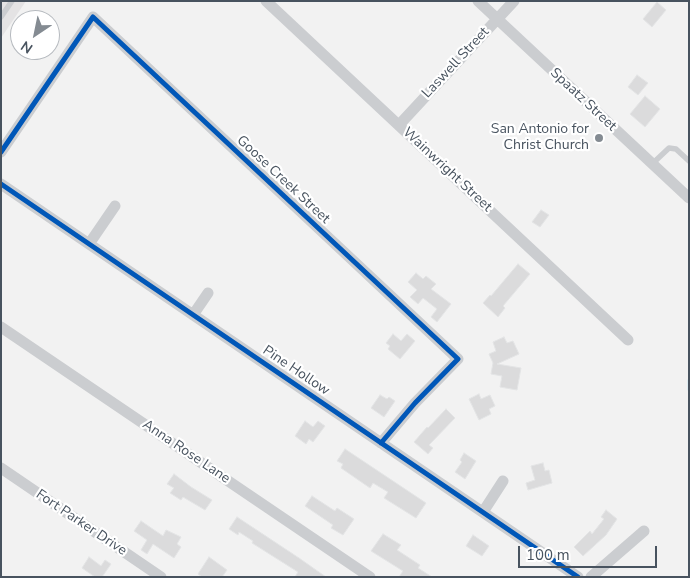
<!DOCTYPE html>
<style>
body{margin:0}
#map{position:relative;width:690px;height:578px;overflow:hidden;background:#f2f2f2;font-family:"Nunito Sans",sans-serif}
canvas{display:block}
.frame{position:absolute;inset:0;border:2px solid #48535f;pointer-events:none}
.north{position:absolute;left:10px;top:10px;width:50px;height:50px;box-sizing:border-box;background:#fff;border:1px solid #b6babf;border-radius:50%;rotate:214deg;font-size:14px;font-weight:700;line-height:20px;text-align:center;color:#48535f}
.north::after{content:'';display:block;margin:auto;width:18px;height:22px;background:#848b92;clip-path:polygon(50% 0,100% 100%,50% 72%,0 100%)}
.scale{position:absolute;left:518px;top:546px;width:139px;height:22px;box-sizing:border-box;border:2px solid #48535f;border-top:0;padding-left:6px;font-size:15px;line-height:18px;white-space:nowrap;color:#48535f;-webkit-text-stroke:4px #fff;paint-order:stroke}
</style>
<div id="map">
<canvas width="690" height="578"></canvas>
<div class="frame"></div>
<div class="north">N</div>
<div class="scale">100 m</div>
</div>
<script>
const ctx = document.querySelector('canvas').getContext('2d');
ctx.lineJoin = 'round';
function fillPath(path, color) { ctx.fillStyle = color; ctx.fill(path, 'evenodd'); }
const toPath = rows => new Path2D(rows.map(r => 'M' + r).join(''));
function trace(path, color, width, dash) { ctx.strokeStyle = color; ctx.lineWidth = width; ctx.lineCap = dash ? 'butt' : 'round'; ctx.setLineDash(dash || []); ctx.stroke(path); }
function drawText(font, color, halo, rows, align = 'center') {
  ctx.font = font + ' "Nunito Sans",sans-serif'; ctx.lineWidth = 4.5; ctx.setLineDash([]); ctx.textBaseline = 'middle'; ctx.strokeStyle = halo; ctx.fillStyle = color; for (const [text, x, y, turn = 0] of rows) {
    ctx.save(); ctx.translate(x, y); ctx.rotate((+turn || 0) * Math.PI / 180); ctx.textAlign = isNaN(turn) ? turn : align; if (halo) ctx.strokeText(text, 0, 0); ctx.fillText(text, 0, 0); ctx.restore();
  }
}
fillPath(toPath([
 [1,1,26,1,1,38]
]), '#e4e3e4');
trace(toPath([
 [689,380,689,390]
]), '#a9dff1', 2.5);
const building = toPath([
 [657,2,666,10,652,27,643,19,657,2],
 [637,75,648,83,638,95,628,87,637,75],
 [645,96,660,109,645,127,630,114,645,96],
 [541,210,549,215,540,227,532,222,541,210],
 [518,264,530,274,503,306,505,308,498,317,483,303,490,295,491,296,518,264],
 [416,273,423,279,426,276,436,284,431,289,451,304,437,322,431,317,437,309,423,298,418,304,410,297,417,290,408,282,416,273],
 [393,334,401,341,407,334,415,341,400,359,388,349,390,346,386,343,393,334],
 [504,337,507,343,513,341,519,354,497,364,521,368,517,390,500,387,502,376,491,374,493,363,489,354,496,351,493,342,504,337],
 [479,394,481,399,490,395,495,406,489,409,491,414,479,420,469,399,479,394],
 [380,395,387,399,389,397,395,401,384,417,371,408,380,395],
 [446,409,455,418,429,445,433,448,428,454,414,442,427,427,428,428,446,409],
 [305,421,313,427,318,421,325,426,313,442,309,439,306,444,295,436,305,421],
 [345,449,426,503,416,518,384,498,388,492,373,483,370,488,341,468,343,464,337,461,345,449],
 [464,453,476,461,465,479,455,472,462,462,460,460,464,453],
 [543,463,545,471,549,470,552,483,528,490,526,483,535,480,531,466,543,463],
 [174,474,191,487,212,500,205,510,183,497,181,500,170,493,174,488,167,484,174,474],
 [312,496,335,511,337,508,354,519,343,535,331,528,333,525,305,506,312,496],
 [606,510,617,519,606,535,583,556,574,547,590,531,592,534,604,519,601,517,606,510],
 [237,517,299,558,326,577,295,577,298,572,252,543,253,541,239,532,238,535,229,529,237,517],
 [141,521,163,536,166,530,181,537,177,544,181,547,174,558,153,544,147,554,141,550,147,540,134,531,141,521],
 [383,534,401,545,397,550,420,565,418,568,432,577,399,577,403,571,371,551,383,534],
 [473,535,489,546,482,556,466,546,473,535],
 [89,557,101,566,105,560,111,564,102,577,95,577,82,568,89,557],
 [209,557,227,570,222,577,202,577,198,574,209,557]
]);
fillPath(building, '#dbdbdc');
trace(building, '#e3e4e5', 1);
trace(toPath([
 [1,17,12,1],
 [652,164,669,148,676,149,689,161]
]), '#cbcdd0', 5.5);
trace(toPath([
 [266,1,628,340],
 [478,1,689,198],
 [399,125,514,1],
 [1,152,93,17,458,359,415,403,381,443],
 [1,184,578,577],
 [89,244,115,206],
 [193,315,208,293],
 [1,327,370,577],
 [1,468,161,577],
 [483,512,503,481],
 [591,577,644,531]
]), '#cbcdd0', 11);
trace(toPath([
 [1,152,93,17,458,359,415,403,381,443],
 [1,184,578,577]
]), '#0057b8', 5);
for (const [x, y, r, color] of [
 [599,138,5,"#848b92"]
]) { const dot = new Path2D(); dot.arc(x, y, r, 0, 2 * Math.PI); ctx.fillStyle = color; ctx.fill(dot); trace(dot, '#fff', 2); }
drawText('14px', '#48535f', '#fff', [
 ["Laswell Street",456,63,-47],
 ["Spaatz Street",583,100,43],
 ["Wainwright Street",447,170,43],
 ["Goose Creek Street",283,180,43],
 ["Pine Hollow",296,371,34],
 ["Anna Rose Lane",186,452,34],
 ["Fort Parker Drive",81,523,34]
]);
drawText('14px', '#48535f', '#fff', [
 ["San Antonio for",589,130],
 ["Christ Church",589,146]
], 'right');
</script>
